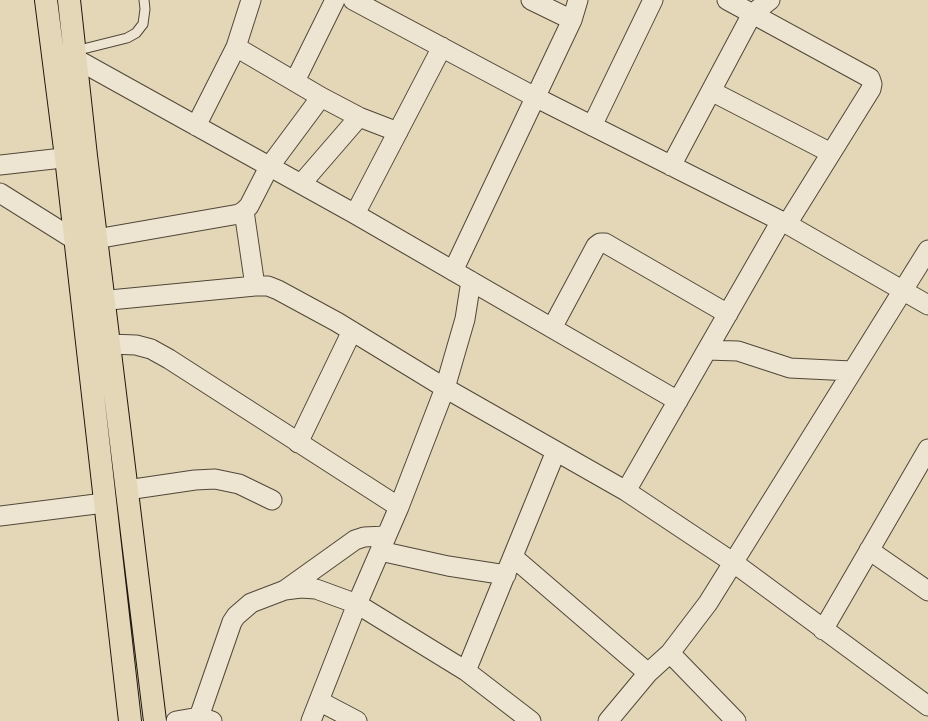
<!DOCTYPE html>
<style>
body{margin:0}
canvas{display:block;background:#e3d7b8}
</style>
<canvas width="928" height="721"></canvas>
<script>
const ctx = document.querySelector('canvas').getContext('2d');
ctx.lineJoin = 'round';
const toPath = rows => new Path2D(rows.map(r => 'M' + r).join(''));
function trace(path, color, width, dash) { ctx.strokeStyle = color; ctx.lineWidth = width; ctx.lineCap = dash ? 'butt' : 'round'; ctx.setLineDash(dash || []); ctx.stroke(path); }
const service = toPath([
 [75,51,127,38,136,33,143,24,145,9,144,0]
]);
const minor = toPath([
 [353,0,535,97,787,224,928,305],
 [531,0,572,20],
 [727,0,870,78,872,84,871,89,787,224],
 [236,47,321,97,359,117,398,132],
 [76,59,355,214,678,401],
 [295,81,335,0],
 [711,91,831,153],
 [196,126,236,47,251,0],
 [592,126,653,0],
 [0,165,80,156],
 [671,166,752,14,770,0],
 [301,184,359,117],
 [0,193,75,240],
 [244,211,255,286],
 [355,214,442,47],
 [96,239,239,214,244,211,249,206,269,167,321,97],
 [453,271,572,20,578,0],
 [89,302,255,286,268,286,278,290,337,322,445,388,626,491,734,563,928,706],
 [552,328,596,246,600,243,605,243,728,314],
 [109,344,136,345,151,349,169,359,399,507],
 [707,350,738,351,790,368,851,371],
 [298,443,352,331],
 [127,490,195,480,215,479,239,484,272,500],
 [626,491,781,221],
 [0,516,104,503],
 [869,550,928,591],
 [380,551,448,566,506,575],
 [513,557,648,673],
 [285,590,355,540,364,537,386,536],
 [823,630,928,449],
 [670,653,736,721],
 [466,671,556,451],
 [319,701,357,721],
 [199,717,232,622,236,616,251,603,285,590,301,588,316,589,357,604,466,671,531,721],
 [176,721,199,717,212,721],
 [311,721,357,604,399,507,445,388,465,319,471,281],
 [608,721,648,673,670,653,708,603,928,250]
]);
const primary = toPath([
 [46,0,66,157,130,721],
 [69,0,86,156,155,721]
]);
trace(service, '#504738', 11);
trace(minor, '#504738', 21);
trace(primary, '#1f170e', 24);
trace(service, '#ede5d1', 9);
trace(minor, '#ede5d1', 19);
trace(primary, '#e3d7b8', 22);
</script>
